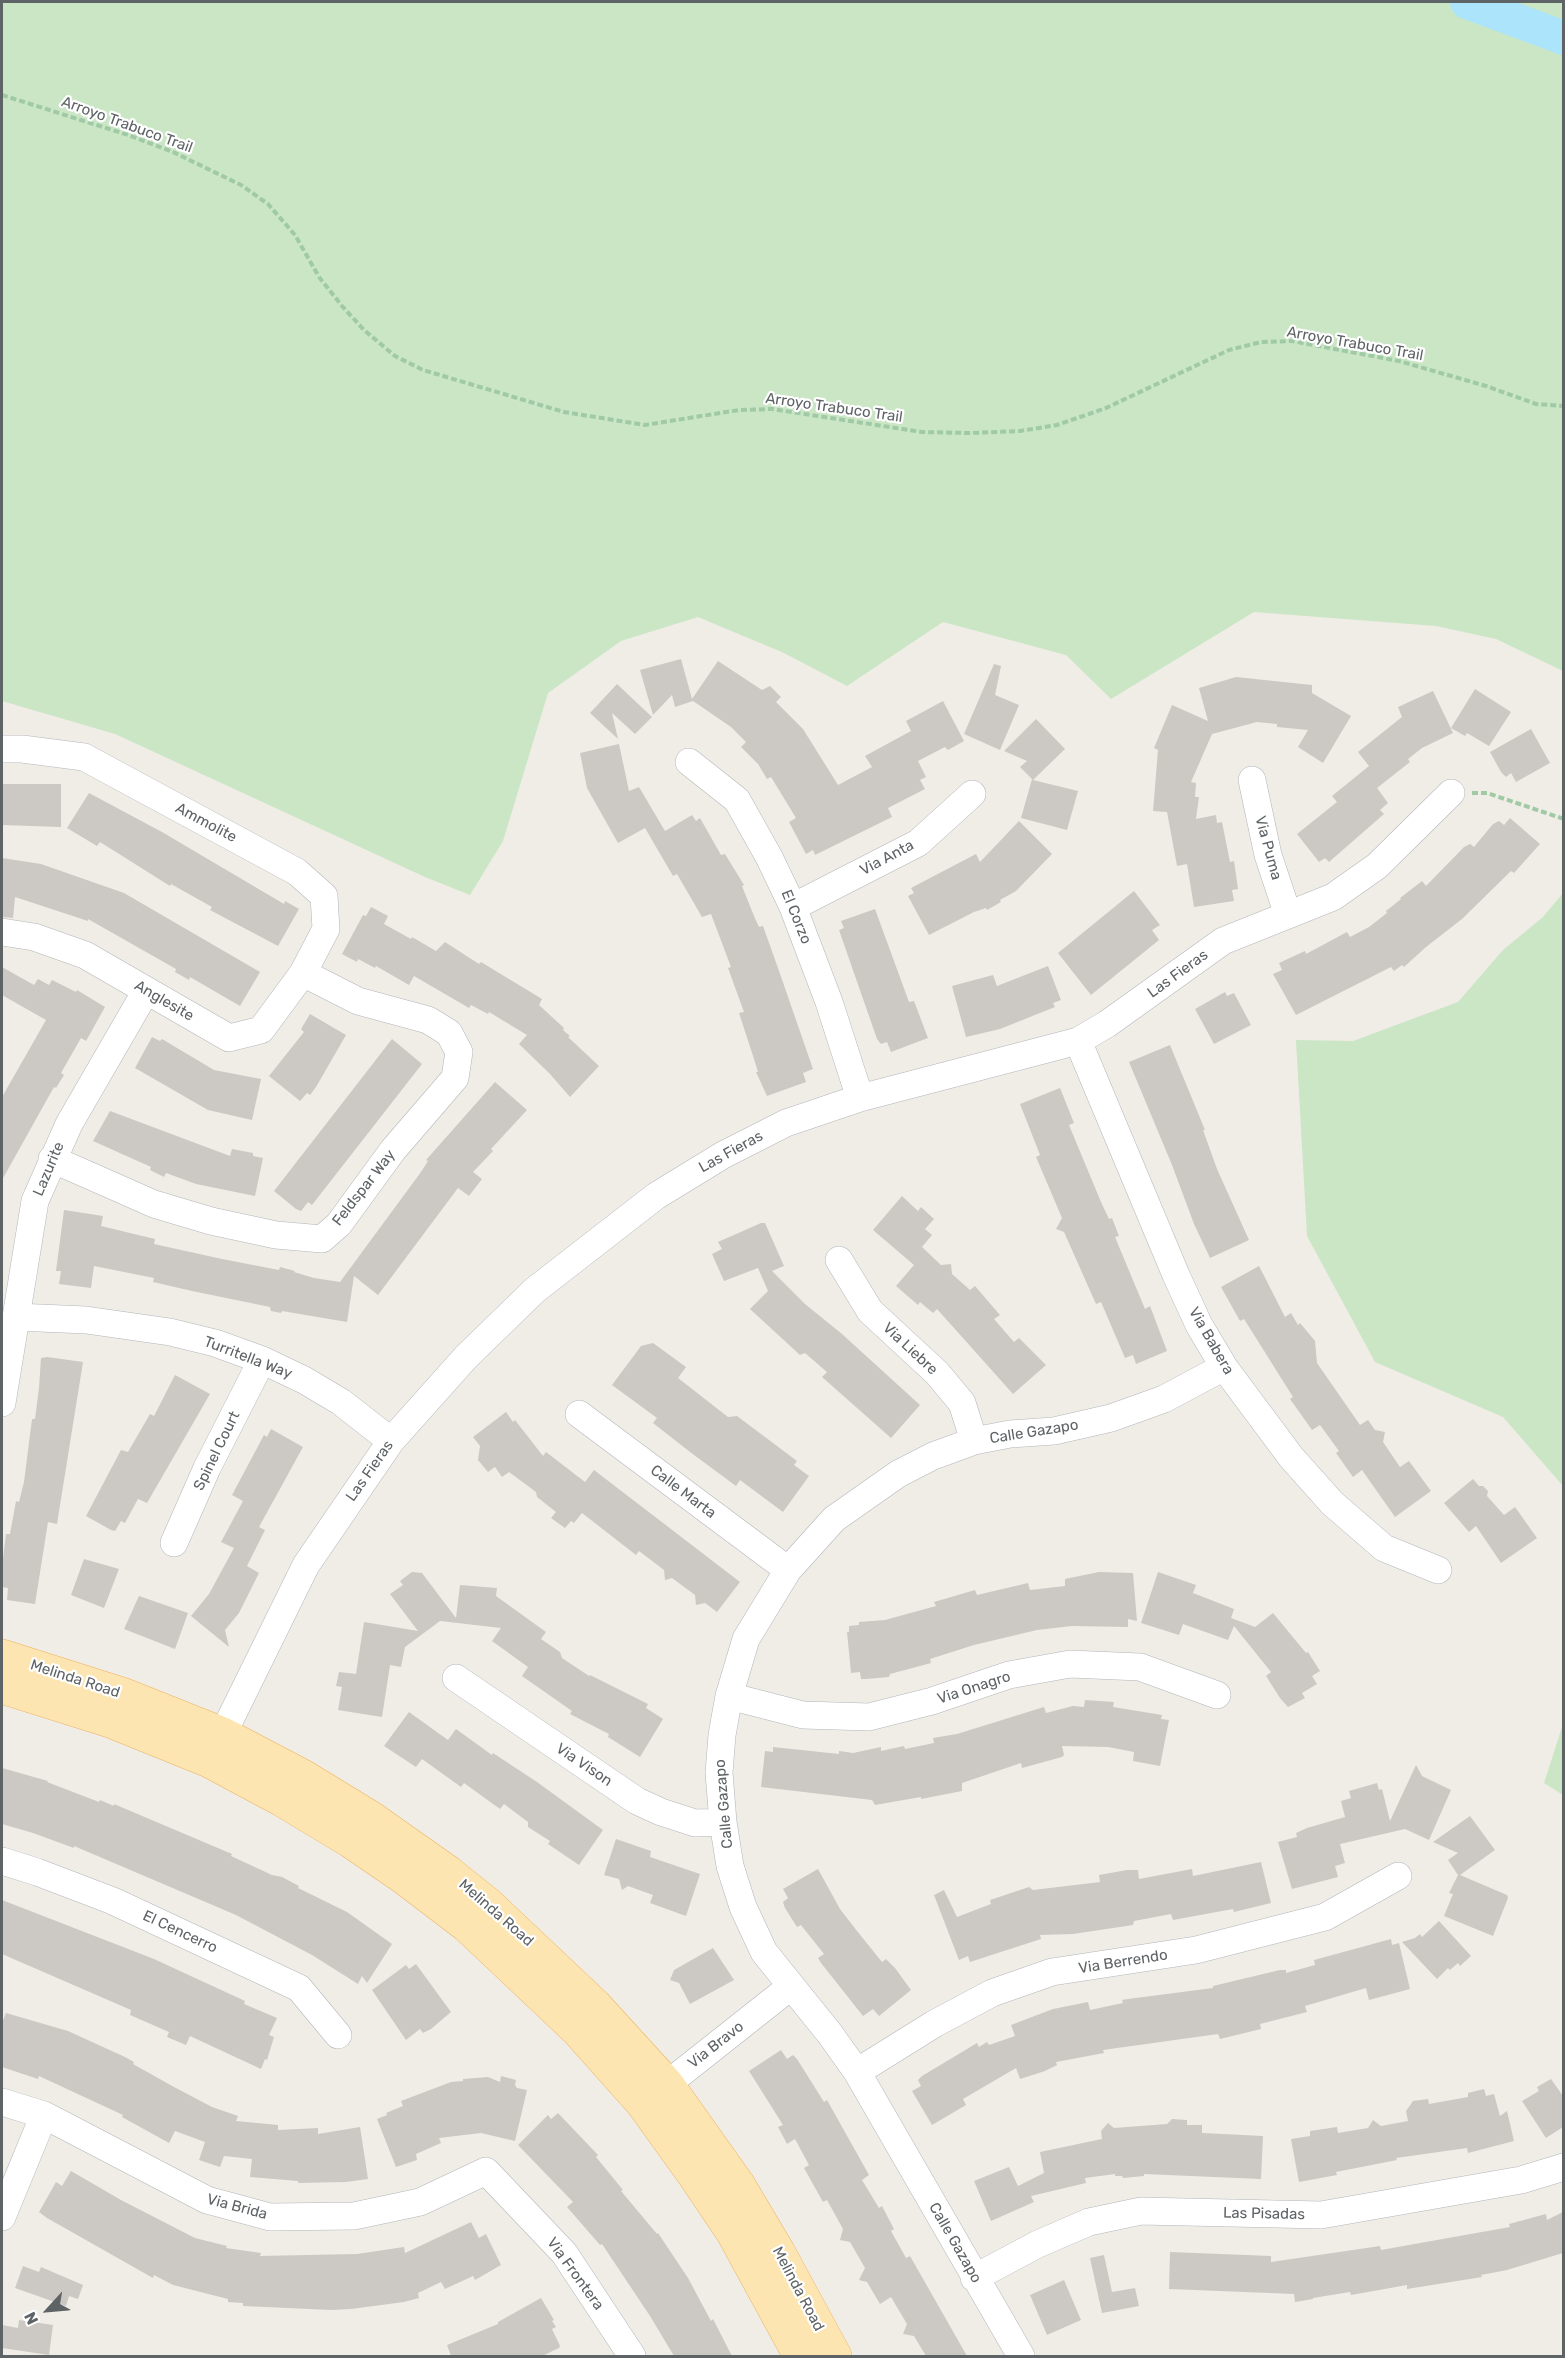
<!DOCTYPE html>
<style>
body{margin:0}
#map{position:relative;width:1565px;height:2358px;overflow:hidden;background:#f0ede7;font-family:Rubik,sans-serif}
canvas{display:block}
.frame{position:absolute;inset:0;border:3px solid #5e6366;pointer-events:none}
.north{position:absolute;left:18px;top:2280px;width:60px;height:60px;-webkit-text-stroke:4px #fff;paint-order:stroke;rotate:244deg;font-size:16px;font-weight:700;line-height:24px;text-align:center;color:#5e6366}
.north::after{content:'';display:block;margin:auto;width:21px;height:27px;background:#5e6366;clip-path:polygon(50% 0,100% 100%,50% 72%,0 100%)}
</style>
<div id="map">
<canvas width="1565" height="2358"></canvas>
<div class="frame"></div>
<div class="north">N</div>
</div>
<script>
const ctx = document.querySelector('canvas').getContext('2d');
ctx.lineJoin = 'round';
function fillPath(path, color) { ctx.fillStyle = color; ctx.fill(path, 'evenodd'); }
const toPath = rows => new Path2D(rows.map(r => 'M' + r).join(''));
function trace(path, color, width, dash) { ctx.strokeStyle = color; ctx.lineWidth = width; ctx.lineCap = dash ? 'butt' : 'round'; ctx.setLineDash(dash || []); ctx.stroke(path); }
function drawText(font, color, halo, rows, align = 'center') {
  ctx.font = font + ' Rubik,sans-serif'; ctx.lineWidth = 4.5; ctx.setLineDash([]); ctx.textBaseline = 'middle'; ctx.strokeStyle = halo; ctx.fillStyle = color; for (const [text, x, y, turn = 0] of rows) {
    ctx.save(); ctx.translate(x, y); ctx.rotate((+turn || 0) * Math.PI / 180); ctx.textAlign = isNaN(turn) ? turn : align; if (halo) ctx.strokeText(text, 0, 0); ctx.fillText(text, 0, 0); ctx.restore();
  }
}
fillPath(toPath([
 [2,2,1563,2,1563,671,1496,639,1436,626,1254,612,1111,699,1066,655,943,622,847,686,784,653,698,617,621,641,548,693,503,841,470,895,425,877,115,734,2,701],
 [1563,893,1563,1486,1503,1417,1375,1362,1307,1236,1296,1040,1353,1041,1458,1002,1503,950,1543,917],
 [1563,1724,1563,1795,1544,1783]
]), '#cae6c5');
trace(toPath([
 [1467,2,1564,38]
]), '#abe4fb', 34);
fillPath(toPath([
 [681,659,692,699,718,661,762,690,770,686,781,697,776,702,803,729,838,785,872,767,865,756,911,731,906,721,943,701,964,741,948,750,945,747,918,761,926,777,920,780,925,789,888,808,892,817,815,855,813,850,806,854,789,822,796,818,771,777,767,779,758,764,741,747,746,742,731,727,693,701,675,707,672,695,653,715,640,670],
 [994,664,1001,666,995,695,1019,705,1000,750,964,734],
 [1236,677,1312,685,1312,693,1351,716,1323,763,1298,747,1308,730,1277,727,1277,724,1257,722,1212,734,1191,782,1196,783,1195,797,1199,797,1196,819,1216,815,1217,823,1222,822,1230,862,1234,861,1238,889,1232,890,1234,901,1194,907,1187,864,1177,866,1167,812,1153,811,1158,750,1154,748,1172,705,1208,721,1199,688],
 [617,684,652,717,635,734,612,713,618,739,590,713],
 [1475,689,1511,712,1489,746,1467,733,1465,736,1451,728],
 [1433,691,1453,733,1422,748,1408,759,1410,762,1377,788,1388,803,1380,810,1384,814,1329,862,1325,858,1319,862,1297,834,1337,802,1332,796,1369,766,1358,752,1402,717,1398,707],
 [1036,719,1065,749,1033,780,1078,791,1067,830,1021,818,1032,779,1020,767,1027,761,1004,751],
 [1531,729,1550,763,1516,782,1511,773,1506,777,1501,772,1490,752],
 [619,744,629,791,639,787,665,831,692,815,696,821,700,818,721,855,725,854,744,885,742,886,754,916,759,927,763,926,778,968,813,1069,803,1073,806,1082,767,1096,756,1072,758,1072,754,1059,739,1013,744,1012,728,968,731,967,711,914,702,917,677,874,673,876,645,828,618,843,587,788,580,753],
 [2,784,61,784,61,827,2,825],
 [89,793,162,832,284,904,285,901,299,909,278,946,210,910,212,907,171,884,170,886,100,842,97,846,67,828],
 [1510,818,1540,844,1514,873,1511,871,1462,919,1426,947,1404,967,1402,965,1394,971,1391,967,1296,1015,1273,974,1282,970,1279,963,1305,951,1306,954,1347,932,1350,937,1369,927,1387,913,1386,911,1401,899,1400,898,1422,881,1426,886,1464,847,1470,844,1474,847,1493,824,1499,821,1504,825],
 [1019,821,1052,854,1016,891,1000,900,1001,902,987,910,986,908,974,912,929,935,908,896,914,893,911,888,976,854,980,862],
 [2,858,41,864,124,893,260,972,240,1006,190,977,189,980,175,972,176,969,88,919,88,921,15,897,13,918,2,917],
 [1134,891,1160,925,1152,930,1159,940,1091,995,1058,953],
 [371,907,388,916,384,924,411,939,412,937,436,951,445,942,479,964,481,962,542,999,539,1005,564,1028,563,1030,570,1036,568,1037,599,1066,570,1097,550,1074,519,1044,527,1035,489,1012,488,1014,471,1005,469,1008,414,976,409,985,376,966,375,968,358,959,357,962,342,954,363,915,366,916],
 [875,909,909,1002,914,1001,928,1038,891,1052,887,1042,881,1044,877,1039,839,930,844,928,841,921],
 [1048,966,1061,1000,1053,1003,1055,1007,1000,1029,966,1037,952,986,993,975,997,986],
 [2,967,34,985,38,979,49,985,52,980,76,992,77,990,105,1007,86,1041,81,1038,61,1073,64,1075,56,1088,54,1087,2,1180,2,1097,46,1020,2,995],
 [1225,992,1227,996,1234,993,1251,1025,1214,1044,1195,1009],
 [310,1014,346,1035,316,1087,310,1095,307,1093,300,1101,269,1076,304,1032,301,1029],
 [152,1037,160,1041,162,1039,214,1070,261,1079,252,1120,208,1110,135,1068],
 [392,1039,422,1064,312,1205,308,1202,301,1211,296,1209,274,1191],
 [1170,1045,1205,1130,1203,1130,1217,1169,1249,1240,1210,1258,1194,1224,1172,1165,1129,1062],
 [495,1082,527,1110,491,1149,493,1151,473,1172,482,1179,469,1196,458,1188,378,1295,354,1276,347,1322,282,1311,281,1313,271,1311,270,1307,192,1291,153,1282,154,1278,94,1266,91,1288,59,1284,61,1271,56,1271,64,1210,103,1216,101,1226,155,1239,154,1244,222,1259,279,1270,280,1267,295,1271,294,1272,314,1278,340,1282,421,1172,428,1161,426,1160],
 [1060,1088,1074,1123,1069,1125,1101,1202,1109,1219,1112,1218,1119,1236,1115,1237,1145,1309,1150,1306,1167,1351,1136,1364,1133,1355,1125,1358,1101,1302,1096,1304,1064,1232,1056,1229,1062,1218,1036,1157,1040,1155,1020,1104],
 [110,1111,230,1156,232,1149,253,1153,253,1156,263,1158,255,1196,196,1184,166,1173,164,1177,150,1170,151,1167,93,1141],
 [902,1196,918,1211,921,1207,934,1219,925,1229,932,1235,922,1247,941,1265,951,1264,952,1274,970,1290,975,1286,1000,1315,994,1319,1014,1342,1019,1338,1046,1365,1013,1394,937,1309,933,1313,920,1302,918,1305,896,1286,914,1265,873,1230],
 [761,1223,765,1223,784,1266,772,1271,805,1304,842,1334,920,1405,891,1438,822,1377,827,1372,805,1353,800,1355,750,1309,768,1291,758,1268,724,1281,712,1254,722,1249,718,1242],
 [1259,1266,1285,1317,1291,1313,1298,1325,1300,1323,1315,1341,1317,1363,1360,1425,1368,1420,1375,1430,1385,1432,1383,1442,1400,1467,1409,1461,1431,1491,1395,1517,1362,1470,1353,1477,1336,1453,1339,1451,1320,1425,1312,1430,1290,1399,1293,1397,1244,1319,1240,1321,1221,1287],
 [653,1343,686,1367,678,1378,728,1417,737,1416,797,1461,794,1465,809,1476,783,1512,740,1480,736,1486,690,1452,653,1423,657,1418,612,1385,641,1346],
 [47,1357,83,1362,57,1524,48,1522,35,1604,7,1600,8,1588,2,1587,2,1566,6,1534,10,1534,16,1501,19,1502,24,1482,32,1419,35,1419,39,1388,41,1358],
 [175,1375,210,1394,147,1503,138,1499,125,1523,121,1521,115,1531,111,1530,86,1516,121,1450,128,1452,150,1414,154,1416],
 [506,1412,513,1422,515,1420,543,1456,546,1452,585,1482,594,1470,740,1582,717,1612,705,1603,696,1605,695,1595,672,1578,665,1580,664,1570,639,1551,636,1555,582,1513,574,1523,571,1521,565,1528,551,1518,556,1512,537,1497,536,1492,509,1472,502,1477,495,1467,488,1472,478,1460,480,1446,473,1437],
 [271,1429,303,1447,259,1527,265,1530,247,1566,259,1573,239,1613,225,1630,229,1647,191,1616,209,1594,234,1548,221,1542,243,1501,232,1495,264,1435,267,1437],
 [1473,1479,1479,1486,1483,1486,1488,1491,1487,1496,1504,1515,1515,1507,1537,1538,1501,1563,1476,1526,1469,1532,1444,1503],
 [84,1559,119,1569,104,1608,71,1595],
 [412,1572,422,1573,456,1618,460,1585,497,1588,496,1596,546,1632,541,1639,560,1652,562,1658,589,1676,590,1675,648,1704,646,1708,663,1719,640,1757,608,1737,609,1734,570,1714,572,1711,522,1676,528,1667,492,1641,501,1628,440,1621,405,1647,401,1667,390,1665,382,1717,338,1710,342,1687,336,1686,339,1672,356,1674,364,1622,418,1631,390,1594,403,1585,400,1581],
 [1099,1572,1133,1573,1137,1621,1128,1619,1128,1627,1072,1626,1037,1630,974,1645,930,1659,931,1663,890,1674,889,1677,866,1679,861,1679,860,1672,851,1673,847,1632,849,1632,849,1626,859,1625,859,1622,885,1620,936,1606,934,1602,975,1590,977,1595,1028,1583,1030,1590,1065,1586,1065,1579],
 [1158,1572,1196,1585,1193,1593,1234,1609,1231,1618,1255,1627,1273,1613,1306,1653,1308,1652,1320,1671,1312,1676,1317,1684,1302,1693,1305,1698,1288,1707,1280,1698,1266,1676,1271,1672,1234,1626,1228,1640,1183,1624,1179,1635,1141,1623],
 [139,1596,188,1613,175,1649,124,1629],
 [1085,1700,1114,1702,1113,1707,1162,1715,1161,1719,1169,1720,1160,1766,1133,1761,1134,1752,1108,1747,1062,1746,1064,1755,1062,1757,1022,1768,1021,1763,962,1783,962,1791,921,1799,921,1797,875,1805,872,1800,761,1787,765,1751,773,1752,773,1747,839,1754,839,1751,853,1753,881,1747,881,1751,904,1746,905,1749,934,1743,933,1738,957,1734,1044,1707,1046,1713,1073,1706,1084,1707],
 [409,1712,448,1740,456,1729,492,1755,493,1753,537,1782,603,1830,579,1865,548,1844,550,1841,528,1827,528,1822,504,1804,500,1809,464,1783,461,1787,422,1759,416,1767,384,1746],
 [1416,1765,1422,1776,1451,1790,1429,1840,1405,1829,1340,1844,1345,1863,1335,1866,1338,1877,1292,1889,1278,1842,1297,1837,1296,1833,1307,1828,1345,1817,1341,1801,1351,1798,1349,1791,1377,1783,1379,1790,1382,1789,1390,1821],
 [2,1768,48,1781,47,1782,99,1802,100,1800,114,1806,114,1804,232,1854,231,1856,272,1875,282,1877,299,1886,298,1888,347,1912,392,1944,367,1983,362,1976,358,1984,312,1955,236,1915,74,1846,74,1848,33,1833,2,1824],
 [1470,1816,1495,1850,1460,1875,1507,1895,1508,1898,1493,1936,1444,1916,1453,1894,1449,1893,1458,1875,1448,1860,1458,1853,1433,1842],
 [616,1839,651,1851,650,1857,700,1874,686,1916,650,1903,653,1895,628,1886,622,1890,619,1879,604,1875],
 [1261,1862,1271,1903,1234,1912,1233,1909,1173,1920,1171,1914,1134,1921,1133,1925,1073,1934,1040,1935,1041,1939,970,1962,968,1956,959,1960,934,1895,944,1890,957,1917,991,1904,990,1900,1029,1887,1033,1890,1100,1882,1099,1875,1127,1870,1138,1870,1139,1879,1192,1869,1193,1876],
 [818,1869,840,1909,857,1931,882,1962,886,1959,895,1968,911,1990,879,2016,873,2009,863,2016,821,1963,818,1958,824,1954,801,1925,797,1927,785,1908,783,1902,788,1898,783,1889],
 [2,1900,154,1959,245,2001,244,2004,277,2018,269,2035,274,2037,267,2060,265,2059,261,2069,190,2036,186,2045,167,2037,169,2032,130,2015,131,2010,2,1954],
 [1439,1921,1471,1956,1460,1966,1458,1963,1450,1970,1448,1968,1437,1979,1402,1942,1415,1938,1420,1934,1422,1937],
 [1391,1939,1392,1945,1399,1943,1410,1989,1369,2000,1366,1988,1305,2006,1307,2012,1260,2024,1261,2029,1220,2039,1218,2034,1103,2050,1104,2053,1056,2062,1057,2065,1045,2071,1020,2079,1016,2068,963,2099,966,2105,932,2125,912,2091,921,2086,918,2080,922,2076,977,2043,979,2047,987,2042,989,2045,1015,2036,1011,2025,1053,2009,1088,2002,1090,2010,1123,2003,1122,2000,1128,1999,1213,1988,1213,1986,1280,1970,1286,1970,1286,1973,1315,1965,1314,1960],
 [713,1948,734,1980,690,2004,679,1983,670,1980,674,1970],
 [416,1964,451,2012,431,2029,423,2033,420,2029,406,2040,372,1990,406,1965,409,1969],
 [6,2013,68,2031,125,2057,134,2062,133,2064,174,2087,212,2107,238,2116,236,2121,278,2125,278,2130,318,2128,318,2134,360,2127,368,2179,346,2182,298,2183,298,2181,250,2177,252,2159,224,2156,220,2167,199,2160,205,2142,175,2131,169,2143,122,2117,123,2115,39,2076,38,2079,2,2067,2,2023],
 [781,2050,787,2059,793,2055,797,2059,824,2102,827,2100,869,2175,862,2180,879,2208,882,2206,894,2229,891,2231,906,2258,910,2256,967,2356,926,2356,914,2336,903,2334,907,2324,891,2297,880,2304,867,2282,859,2280,865,2268,850,2242,840,2240,843,2229,827,2200,823,2202,804,2168,809,2165,795,2139,787,2144,778,2127,783,2125,749,2071],
 [501,2076,516,2080,515,2085,517,2088,527,2090,515,2141,481,2133,439,2138,441,2143,416,2154,417,2160,396,2167,377,2119,387,2115,386,2113,403,2106,401,2101,451,2082,463,2081,463,2079,488,2077,500,2082],
 [1551,2079,1563,2096,1563,2127,1546,2138,1522,2101,1539,2091,1537,2087],
 [1484,2089,1486,2096,1494,2094,1500,2116,1507,2111,1514,2141,1468,2153,1467,2148,1396,2158,1397,2160,1336,2172,1337,2175,1299,2182,1291,2139,1310,2136,1310,2131,1337,2127,1338,2133,1368,2128,1373,2120,1381,2126,1408,2121,1406,2111,1413,2101,1428,2099,1429,2104,1468,2097,1468,2093],
 [558,2113,598,2155,596,2157,623,2190,621,2191,657,2234,658,2233,688,2278,711,2321,713,2319,732,2356,674,2356,650,2316,602,2244,600,2245,567,2207,573,2202,518,2145,548,2115,551,2119],
 [1172,2119,1187,2120,1187,2125,1202,2125,1202,2133,1263,2136,1261,2179,1144,2174,1144,2176,1123,2178,1122,2176,1115,2176,1115,2174,1085,2178,1086,2183,1031,2196,1034,2202,991,2221,974,2181,1009,2167,1018,2186,1044,2173,1040,2152,1102,2139,1101,2131,1108,2123,1114,2128,1167,2124],
 [71,2171,121,2200,195,2238,227,2246,226,2248,261,2253,260,2256,357,2254,404,2247,405,2253,471,2222,479,2238,486,2234,501,2265,475,2280,473,2276,445,2289,441,2282,418,2293,419,2298,404,2302,351,2309,331,2310,243,2306,243,2303,228,2302,228,2299,173,2285,154,2275,153,2278,47,2218,39,2212,56,2182,62,2186],
 [1563,2212,1563,2253,1507,2270,1481,2275,1482,2277,1407,2289,1407,2285,1351,2295,1350,2292,1313,2298,1313,2299,1295,2302,1294,2294,1169,2289,1170,2252,1271,2256,1271,2262,1380,2246,1381,2250,1437,2240,1510,2227,1509,2224,1546,2214,1547,2220],
 [1104,2255,1112,2292,1135,2288,1139,2306,1102,2313,1090,2258],
 [23,2266,39,2272,41,2267,83,2285,78,2299,69,2296,66,2306,15,2288],
 [1064,2280,1081,2320,1047,2335,1030,2295],
 [541,2298,554,2320,552,2321,556,2327,552,2329,560,2346,559,2348,542,2356,451,2356,447,2345,498,2324,498,2322],
 [19,2320,53,2325,49,2355,2,2348,2,2325,18,2328]
]), '#ccc8c4');
const minor = toPath([
 [2,749,22,749,84,757,297,872,324,896,326,929,303,973,261,1030,229,1038,85,955,34,937,2,932],
 [689,762,737,800,769,857,793,907,829,1002,860,1098],
 [1252,780,1268,855,1288,915],
 [793,907,918,843,972,794],
 [1078,1041,1176,1275,1199,1325,1224,1367,1291,1457,1332,1503,1384,1548,1438,1570],
 [52,1159,154,1204,211,1221,276,1235,322,1239,339,1224,393,1150,455,1078,459,1052,449,1033,428,1020,358,1001,303,973],
 [839,1260,870,1311,937,1373,962,1403,974,1441],
 [16,1317,86,1320,170,1332,215,1343,262,1360,304,1380,341,1402,391,1441],
 [2,1403,35,1201,69,1124,146,991],
 [579,1414,788,1570],
 [174,1543,207,1468,262,1360],
 [456,1678,637,1801,661,1812,695,1823,723,1822],
 [729,1696,803,1715,869,1717,932,1701,1009,1675,1070,1664,1140,1667,1217,1695],
 [214,1752,306,1565,391,1441,466,1357,535,1290,656,1196,723,1155,786,1123,860,1098,1078,1041,1107,1024,1223,941,1333,897,1377,866,1451,793],
 [2,1861,37,1872,113,1901,299,1988,338,2035],
 [857,2072,934,2024,992,1993,1052,1972,1196,1950,1325,1917,1398,1876],
 [651,2097,790,1987],
 [2,2102,44,2115,207,2200,270,2217,354,2216,420,2202,486,2171,564,2253,632,2356],
 [2,2217,44,2115],
 [974,2278,1038,2244,1089,2222,1141,2211,1321,2215,1521,2180,1564,2167],
 [1021,2356,857,2072,830,2034,764,1952,743,1907,730,1866,723,1822,719,1773,722,1735,729,1696,746,1639,788,1570,834,1519,898,1474,933,1456,974,1441,1010,1434,1054,1431,1111,1418,1164,1399,1224,1367]
]);
const major = toPath([
 [2,1656,125,1695,223,1734,303,1776,370,1817,448,1872,488,1904,595,2005,667,2084,738,2184,779,2253,835,2356],
 [2,1687,110,1721,209,1761,282,1800,350,1841,404,1878,467,1926,577,2030,643,2104,694,2175,733,2233,800,2356]
]);
trace(minor, '#b2b5b8', 28);
trace(major, '#ecb264', 34);
trace(toPath([
 [2,95,128,135,173,152,241,185,268,204,295,235,319,277,342,306,364,330,395,356,423,370,564,412,645,425,739,410,772,409,922,432,970,433,1020,431,1057,425,1106,408,1229,350,1261,342,1292,341,1399,361,1486,386,1536,404,1564,406],
 [1472,793,1487,793,1564,819]
]), '#a0c9a5', 4, [6, 3]);
trace(minor, '#fff', 27);
trace(major, '#fce5b0', 33);
drawText('15px', '#5e6366', '#fff', [
 ["Arroyo Trabuco Trail",127,125,20],
 ["Arroyo Trabuco Trail",1355,344,10],
 ["Arroyo Trabuco Trail",834,408,8],
 ["Ammolite",206,823,28],
 ["Via Puma",1268,848,75],
 ["Via Anta",887,858,-28],
 ["El Corzo",796,917,68],
 ["Las Fieras",1178,974,-36],
 ["Anglesite",164,1001,30],
 ["Las Fieras",731,1152,-29],
 ["Lazurite",49,1169,-67],
 ["Feldspar Way",364,1188,-52],
 ["Via Babera",1211,1341,60],
 ["Via Liebre",910,1349,43],
 ["Turritella Way",248,1358,21],
 ["Calle Gazapo",1034,1432,-9],
 ["Spinel Court",217,1451,-64],
 ["Las Fieras",370,1471,-55],
 ["Calle Marta",683,1492,37],
 ["Melinda Road",75,1679,18],
 ["Via Onagro",974,1688,-18],
 ["Via Vison",584,1765,34],
 ["Calle Gazapo",724,1804,-95],
 ["Melinda Road",496,1913,41],
 ["El Cencerro",180,1932,25],
 ["Via Berrendo",1123,1962,-9],
 ["Via Bravo",716,2045,-38],
 ["Via Brida",237,2207,15],
 ["Las Pisadas",1264,2214,1],
 ["Calle Gazapo",955,2243,60],
 ["Via Frontera",575,2274,54],
 ["Melinda Road",798,2289,62]
]);
</script>
